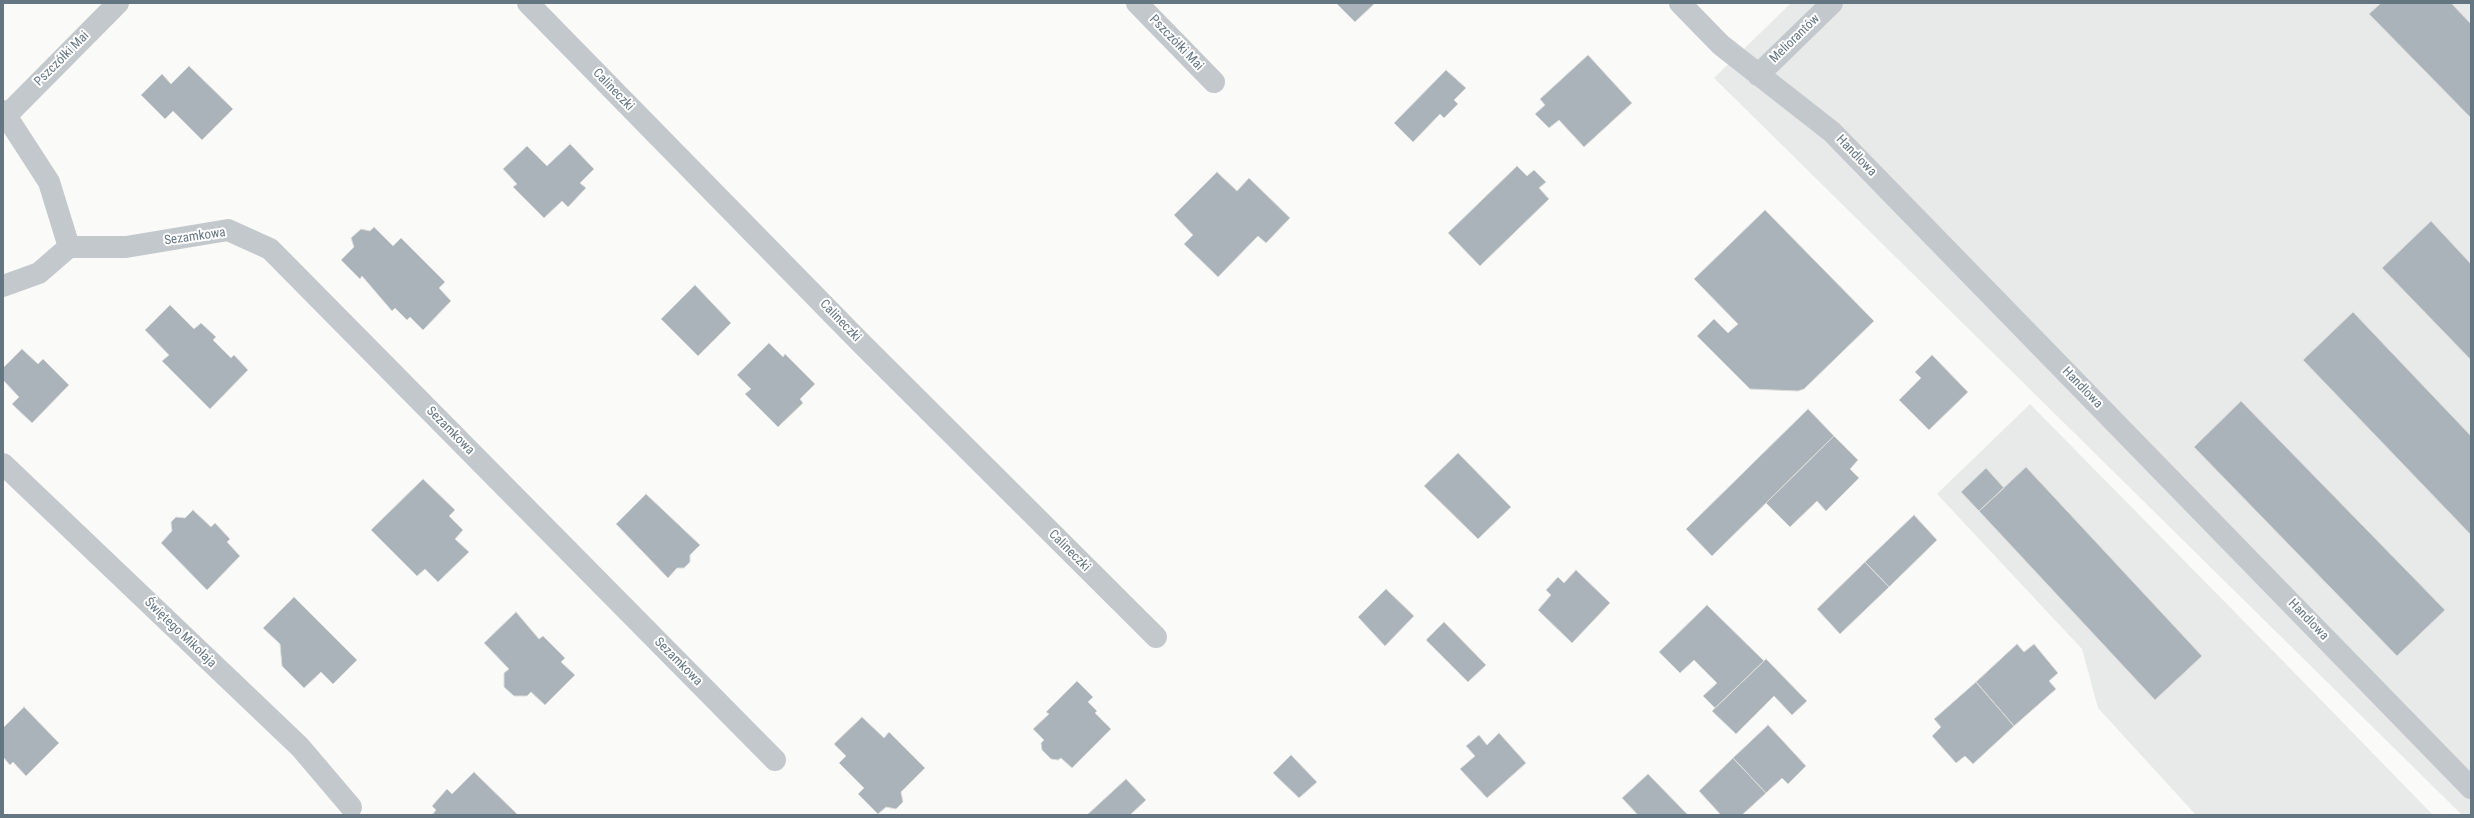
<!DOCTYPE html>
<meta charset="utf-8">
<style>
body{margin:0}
#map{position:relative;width:2474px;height:818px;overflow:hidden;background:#fafaf8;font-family:"Roboto Condensed",sans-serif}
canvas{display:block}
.frame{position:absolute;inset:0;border:4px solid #657683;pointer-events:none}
</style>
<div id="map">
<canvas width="2474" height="818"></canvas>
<div class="frame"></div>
</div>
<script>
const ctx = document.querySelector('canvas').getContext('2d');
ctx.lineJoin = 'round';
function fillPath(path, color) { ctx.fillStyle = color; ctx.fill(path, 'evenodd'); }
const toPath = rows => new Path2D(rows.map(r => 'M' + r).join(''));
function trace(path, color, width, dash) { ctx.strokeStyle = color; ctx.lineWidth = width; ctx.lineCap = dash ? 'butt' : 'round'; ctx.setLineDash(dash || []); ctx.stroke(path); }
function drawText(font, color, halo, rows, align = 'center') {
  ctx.font = font + ' "Roboto Condensed",sans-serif'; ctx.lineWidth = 4; ctx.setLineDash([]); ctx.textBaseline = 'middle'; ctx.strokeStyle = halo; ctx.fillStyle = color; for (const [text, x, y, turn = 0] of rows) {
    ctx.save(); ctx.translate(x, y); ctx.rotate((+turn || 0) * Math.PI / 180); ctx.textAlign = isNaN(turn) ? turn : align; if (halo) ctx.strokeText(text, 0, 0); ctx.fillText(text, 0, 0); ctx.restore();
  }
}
fillPath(toPath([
 [1791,3,2471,3,2471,815,2462,815,1714,78],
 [2030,404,2282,660,2433,815,2196,815,2098,708,2082,649,1937,494]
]), '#e8e9e9');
const building = toPath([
 [1336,3,1375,3,1355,22,1336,3],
 [2381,3,2451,3,2471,24,2471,118,2369,14,2381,3],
 [1588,55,1632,103,1584,147,1559,120,1549,128,1535,114,1545,105,1540,99,1588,55],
 [189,66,233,109,202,140,173,111,165,119,141,95,162,74,171,84,189,66],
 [1446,70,1466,88,1454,100,1458,104,1444,118,1440,114,1413,142,1394,123,1446,70],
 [570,144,594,169,580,183,586,188,568,207,562,201,544,218,513,187,517,184,503,169,527,146,547,166,570,144],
 [1517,166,1527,176,1534,170,1546,182,1539,188,1549,199,1480,266,1448,233,1517,166],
 [1217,172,1237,191,1249,178,1290,218,1266,243,1258,236,1218,277,1184,244,1193,235,1174,215,1217,172],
 [1765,210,1874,321,1804,389,1798,391,1750,389,1697,336,1714,319,1728,333,1738,324,1694,279,1765,210],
 [2431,221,2471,264,2471,360,2382,268,2431,221],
 [374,227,393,246,401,238,445,282,439,288,451,301,423,330,410,317,407,320,395,308,392,311,362,276,360,279,341,260,354,247,351,238,361,229,370,231,374,227],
 [695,285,731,323,698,356,661,319,695,285],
 [170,305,194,329,201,323,216,337,213,340,231,358,234,355,248,370,210,409,162,361,169,355,145,330,170,305],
 [2353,312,2471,436,2471,535,2303,360,2353,312],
 [769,343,783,357,785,354,815,384,800,399,803,403,778,427,745,394,751,389,737,375,769,343],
 [22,349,38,364,43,359,69,385,32,423,12,404,19,397,3,380,3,368,22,349],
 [1932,355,1968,392,1929,430,1899,400,1921,378,1915,372,1932,355],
 [2241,401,2445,610,2397,656,2194,447,2241,401],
 [1808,409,1834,436,1712,556,1686,529,1808,409],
 [1834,436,1858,460,1850,469,1859,478,1826,511,1817,501,1790,527,1766,503,1834,436],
 [1458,453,1511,507,1478,539,1424,486,1458,453],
 [2026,467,2202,656,2155,700,1979,511,2026,467],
 [1986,468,2004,488,1979,511,1961,492,1986,468],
 [423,479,455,510,449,516,463,530,455,539,469,552,438,582,425,569,417,576,371,530,423,479],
 [646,494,700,545,690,555,690,562,684,568,677,568,668,578,616,524,646,494],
 [193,510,211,527,215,523,230,539,227,542,240,556,207,590,161,543,172,531,171,522,176,517,185,518,193,510],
 [1914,515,1937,540,1889,587,1865,562,1914,515],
 [1865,562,1889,587,1840,634,1817,609,1865,562],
 [1576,570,1610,603,1572,643,1538,610,1551,595,1546,590,1558,577,1564,583,1576,570],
 [1386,589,1414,616,1385,646,1358,617,1386,589],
 [294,597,357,660,333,684,321,672,304,688,282,666,280,644,263,628,294,597],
 [1707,605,1764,661,1715,708,1703,696,1717,683,1694,660,1680,673,1659,652,1707,605],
 [516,612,539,639,543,636,565,658,561,662,575,675,545,705,531,692,527,696,514,696,504,687,504,673,509,669,484,643,516,612],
 [1444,622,1486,665,1468,682,1426,640,1444,622],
 [2017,644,2024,652,2034,644,2058,673,2049,681,2056,689,2014,726,1976,682,2017,644],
 [1766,659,1807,701,1792,715,1774,696,1736,734,1712,711,1766,659],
 [1077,681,1093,697,1088,702,1097,711,1095,713,1111,729,1072,768,1061,758,1058,760,1051,759,1042,750,1041,743,1044,740,1033,729,1049,714,1046,712,1077,681],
 [1976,682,2014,726,1973,764,1965,756,1956,763,1932,736,1941,727,1934,719,1976,682],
 [24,707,59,743,26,776,13,762,10,765,3,757,3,728,24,707],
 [862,717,884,738,889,732,925,768,901,792,903,802,896,809,886,807,878,814,858,794,864,788,839,763,846,756,834,744,862,717],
 [1768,725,1806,766,1788,784,1782,778,1766,793,1733,758,1768,725],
 [1499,733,1526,763,1487,798,1460,769,1475,756,1466,746,1479,735,1487,745,1499,733],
 [1291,755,1317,782,1299,798,1273,773,1291,755],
 [1733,758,1766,793,1742,815,1721,815,1699,791,1733,758],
 [474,772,518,815,432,815,436,810,432,806,447,789,452,794,474,772],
 [1648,774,1688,815,1638,815,1622,798,1648,774],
 [1126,779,1146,800,1130,815,1087,815,1126,779]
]);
fillPath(building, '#aab3b9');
trace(building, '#dcdcda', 1);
trace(toPath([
 [528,3,860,342,1156,637],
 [1137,3,1214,82],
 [1680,3,1721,45,1832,132,2471,788],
 [1758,75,1832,3],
 [3,111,49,182,69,247],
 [7,115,118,3],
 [69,247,126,247,228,230,270,249,775,760],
 [3,286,39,273,69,247],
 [3,464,300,747,351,807]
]), '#c3c8cc', 22);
drawText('13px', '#657683', '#fff', [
 ["Meliorantów",1795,39,-44],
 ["Pszczółki Mai",1176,43,46],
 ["Pszczółki Mai",62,59,-45],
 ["Calineczki",613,90,46],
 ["Handlowa",1856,156,46],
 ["Sezamkowa",195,237,-8],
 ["Calineczki",840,321,46],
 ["Handlowa",2082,388,46],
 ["Sezamkowa",450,431,45],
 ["Calineczki",1069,551,45],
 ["Handlowa",2308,620,46],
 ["Świętego Mikołaja",180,633,44],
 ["Sezamkowa",678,662,45]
]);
</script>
